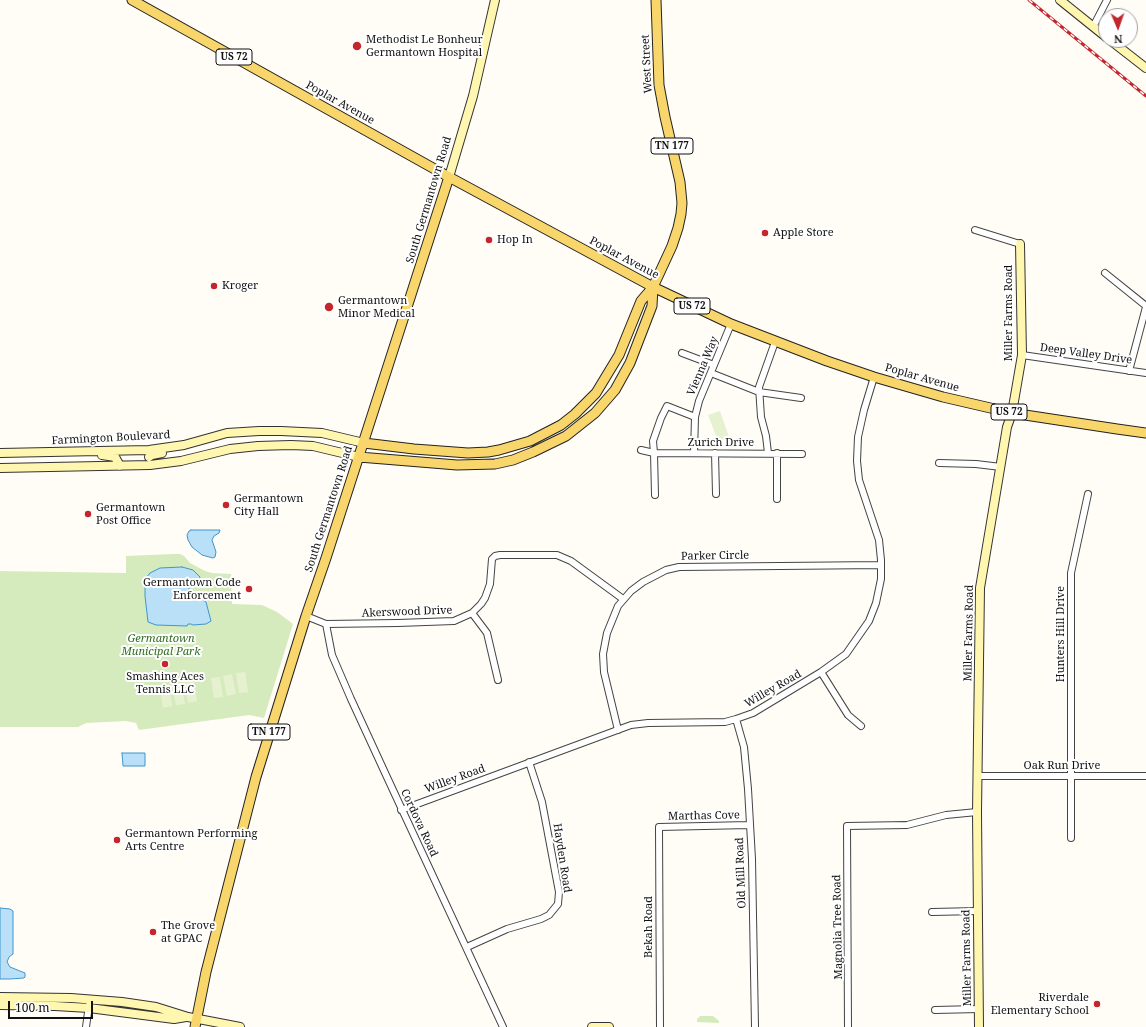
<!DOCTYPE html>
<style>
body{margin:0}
#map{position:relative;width:1146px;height:1027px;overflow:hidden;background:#fffdf5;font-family:"Noto Serif",serif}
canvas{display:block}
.north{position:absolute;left:1098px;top:8px;width:40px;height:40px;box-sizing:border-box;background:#fff;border:1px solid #a0a0a0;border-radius:50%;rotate:178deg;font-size:11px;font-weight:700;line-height:16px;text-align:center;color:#111}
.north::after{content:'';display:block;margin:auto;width:14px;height:18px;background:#c4262e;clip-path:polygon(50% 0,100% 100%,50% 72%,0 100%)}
.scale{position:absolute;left:8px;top:1001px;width:85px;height:18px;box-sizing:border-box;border:2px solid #111;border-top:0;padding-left:5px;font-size:12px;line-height:14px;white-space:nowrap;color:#111;-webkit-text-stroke:3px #fff;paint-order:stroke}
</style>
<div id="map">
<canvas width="1146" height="1027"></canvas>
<div class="north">N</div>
<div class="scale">100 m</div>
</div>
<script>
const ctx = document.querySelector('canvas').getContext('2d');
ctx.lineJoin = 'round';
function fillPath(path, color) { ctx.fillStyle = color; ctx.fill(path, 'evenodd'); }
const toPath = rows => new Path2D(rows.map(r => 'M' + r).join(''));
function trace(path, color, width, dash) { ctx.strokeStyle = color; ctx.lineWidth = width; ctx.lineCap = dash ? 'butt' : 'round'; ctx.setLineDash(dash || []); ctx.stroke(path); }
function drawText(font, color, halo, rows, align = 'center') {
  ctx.font = font + ' "Noto Serif",serif'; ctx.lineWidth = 4; ctx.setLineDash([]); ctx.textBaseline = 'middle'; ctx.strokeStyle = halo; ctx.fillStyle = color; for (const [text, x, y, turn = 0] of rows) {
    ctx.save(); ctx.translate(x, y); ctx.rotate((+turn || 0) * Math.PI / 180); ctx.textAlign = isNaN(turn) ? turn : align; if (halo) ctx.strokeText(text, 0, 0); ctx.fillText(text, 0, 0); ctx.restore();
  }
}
fillPath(toPath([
 [173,554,180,554,184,556,190,563,205,571,212,573,231,574,232,604,262,605,277,612,293,624,264,718,249,715,139,730,136,723,126,721,86,723,78,727,0,727,0,571,126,573,126,556],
 [700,1016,713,1016,719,1021,719,1023,697,1022,697,1019]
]), '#d5ebbd');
fillPath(toPath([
 [720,411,729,437,718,441,708,415],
 [245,672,248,692,239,693,236,673],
 [232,674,236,694,227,696,223,676],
 [220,677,223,697,214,698,211,678],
 [194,682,197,701,188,703,185,683],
 [181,684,185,704,176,705,172,686],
 [169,686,172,706,163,708,160,688]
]), '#e6f2cf');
const water = toPath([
 [191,530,220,530,219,533,214,536,212,540,216,552,215,557,213,558,202,555,192,547,188,540,187,535,189,531,191,530],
 [182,567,193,570,200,577,199,581,189,588,188,593,191,597,202,599,206,602,211,621,206,624,193,625,191,624,188,624,187,626,156,625,148,622,145,596,145,583,146,578,150,573,160,568,182,567],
 [122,753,145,753,145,766,123,766,122,753],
 [0,908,10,909,13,911,13,954,9,957,7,962,10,967,25,973,25,977,24,978,10,979,0,979,0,908]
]);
fillPath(water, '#b9e0f7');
trace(water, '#3f96cf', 1);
const street = toPath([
 [1093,27,1107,0],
 [975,230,1020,244],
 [1105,273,1146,306],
 [682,353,714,365],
 [1022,355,1146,373],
 [1129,371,1146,307],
 [711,373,759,392,801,398],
 [641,450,654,453,802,454],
 [694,453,695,417,699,401,731,324],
 [715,453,716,494],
 [768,453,766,436,761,417,759,387,775,342],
 [777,453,777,499],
 [939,463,976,464,1001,467],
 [655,495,654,453,653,441,661,418,667,406,695,417],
 [472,613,487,633,498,680],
 [306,616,326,624,398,623,454,621,472,613,481,604,485,598,490,584,492,559,495,556,500,555,557,555,571,561,623,599],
 [326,624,332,655,351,699,386,775,503,1027],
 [821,672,848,715,861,726],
 [736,719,744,747,748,789,752,859,755,1027],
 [618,730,604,672,603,654,607,633,618,606,631,591,643,582,666,570,679,567,881,565],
 [978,776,1146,776],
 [401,810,631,725,648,723,725,722,736,719,753,713,821,672,846,654,869,621,876,603,881,579,881,560,879,540,859,480,857,461,858,437,864,410,874,377],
 [1071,838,1071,573,1088,494],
 [932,912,978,911],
 [467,947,507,929,541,919,549,915,558,904,559,892,542,802,529,762],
 [935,1010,979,1009],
 [86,1027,89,1005],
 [660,1027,659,827,749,825],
 [848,1027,847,826,907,825,946,815,977,812]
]);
const secondary = toPath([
 [1060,0,1106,37],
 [1110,40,1146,68],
 [449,177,473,96,495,0],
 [0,453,149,450,184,445,227,433,259,431,281,431,322,433,364,443],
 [102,455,115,457,120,466],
 [149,457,152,455,162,453],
 [0,468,150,465,181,461,230,449,258,446,291,445,313,446,359,457],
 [0,997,71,998,122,1002,156,1007,188,1017,240,1027],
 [0,1005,55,1006,89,1008,174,1019,186,1017],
 [592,1027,609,1027],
 [979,1027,977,812,980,588,1007,427,1012,413,1022,355,1020,244]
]);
const primary = toPath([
 [132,0,449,177,653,287,731,324,827,361,874,377,943,397,1012,413,1117,429,1146,433],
 [364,443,414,449,468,453,488,452,499,450,530,441,561,425,575,414,596,393,619,355,641,301,653,287,672,246,678,228,681,214,682,203,680,182,665,117,659,85,656,0],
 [359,457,457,465,495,464,513,460,533,452,566,436,595,413,615,390,630,363,652,306,653,287],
 [195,1027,206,972,256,777,306,616,326,558,449,177]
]);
trace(street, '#444', 8);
trace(secondary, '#333', 10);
trace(primary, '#222', 11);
trace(street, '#fff', 6);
trace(secondary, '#fff6b0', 8);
trace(primary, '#f9d66b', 9);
const rail = toPath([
 [1029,0,1146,96]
]);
trace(rail, '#c4262e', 3);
trace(rail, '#fff', 1.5, [4.5]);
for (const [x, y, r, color] of [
 [357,46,5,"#c4262e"],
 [765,233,4,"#c4262e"],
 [489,240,4,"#c4262e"],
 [214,286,4,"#c4262e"],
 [329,307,5,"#c4262e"],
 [226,505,4,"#c4262e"],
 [88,514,4,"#c4262e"],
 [249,589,4,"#c4262e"],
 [165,664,4,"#c4262e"],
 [117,840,4,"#c4262e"],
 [153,932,4,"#c4262e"],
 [1097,1004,4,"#c4262e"]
]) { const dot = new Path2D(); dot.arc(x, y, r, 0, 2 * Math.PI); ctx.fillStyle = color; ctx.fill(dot); trace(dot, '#fff', 1.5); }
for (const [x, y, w] of [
 [234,57,36],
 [672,146,42],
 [692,306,36],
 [1009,412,36],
 [269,732,42]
]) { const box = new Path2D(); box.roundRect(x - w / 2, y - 8, w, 16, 3); ctx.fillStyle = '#fff'; ctx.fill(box); trace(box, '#111', 1); }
drawText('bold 10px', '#111', null, [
 ["US 72",234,57],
 ["TN 177",672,146],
 ["US 72",692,306],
 ["US 72",1009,412],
 ["TN 177",269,732]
]);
drawText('11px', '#111', '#fff', [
 ["Methodist Le Bonheur",366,40],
 ["Germantown Hospital",366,53],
 ["Apple Store",773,233],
 ["Hop In",497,240],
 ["Kroger",222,286],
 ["Germantown",338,301],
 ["Minor Medical",338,314],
 ["Germantown",234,499],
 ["City Hall",234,512],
 ["Germantown",96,508],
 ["Post Office",96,521],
 ["Germantown Code",241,583,"right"],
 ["Enforcement",241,596,"right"],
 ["Smashing Aces",165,677,"center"],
 ["Tennis LLC",165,690,"center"],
 ["Germantown Performing",125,834],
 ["Arts Centre",125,847],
 ["The Grove",161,926],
 ["at GPAC",161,939],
 ["Riverdale",1089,998,"right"],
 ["Elementary School",1089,1011,"right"]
], 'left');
drawText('11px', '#111', '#fff', [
 ["West Street",647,64,-93],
 ["Poplar Avenue",340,103,29],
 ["South Germantown Road",429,200,-73],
 ["Poplar Avenue",624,258,28],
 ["Miller Farms Road",1009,313,-90],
 ["Deep Valley Drive",1086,354,8],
 ["Vienna Way",703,366,-67],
 ["Poplar Avenue",922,378,16],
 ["Farmington Boulevard",111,438,-3],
 ["Zurich Drive",721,443],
 ["South Germantown Road",329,509,-72],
 ["Parker Circle",715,556,-1],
 ["Akerswood Drive",407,612,-2],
 ["Miller Farms Road",969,633,-89],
 ["Hunters Hill Drive",1061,634,-90],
 ["Willey Road",773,689,-30],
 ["Oak Run Drive",1062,766],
 ["Willey Road",455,779,-20],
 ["Marthas Cove",704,816,-1],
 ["Cordova Road",419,823,65],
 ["Hayden Road",562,858,81],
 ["Old Mill Road",741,873,-92],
 ["Bekah Road",649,927,-90],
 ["Magnolia Tree Road",838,927,-91],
 ["Miller Farms Road",967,958,-91]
]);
drawText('italic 11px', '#2f6b1f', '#fff', [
 ["Germantown",161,639],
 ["Municipal Park",161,652]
]);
</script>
